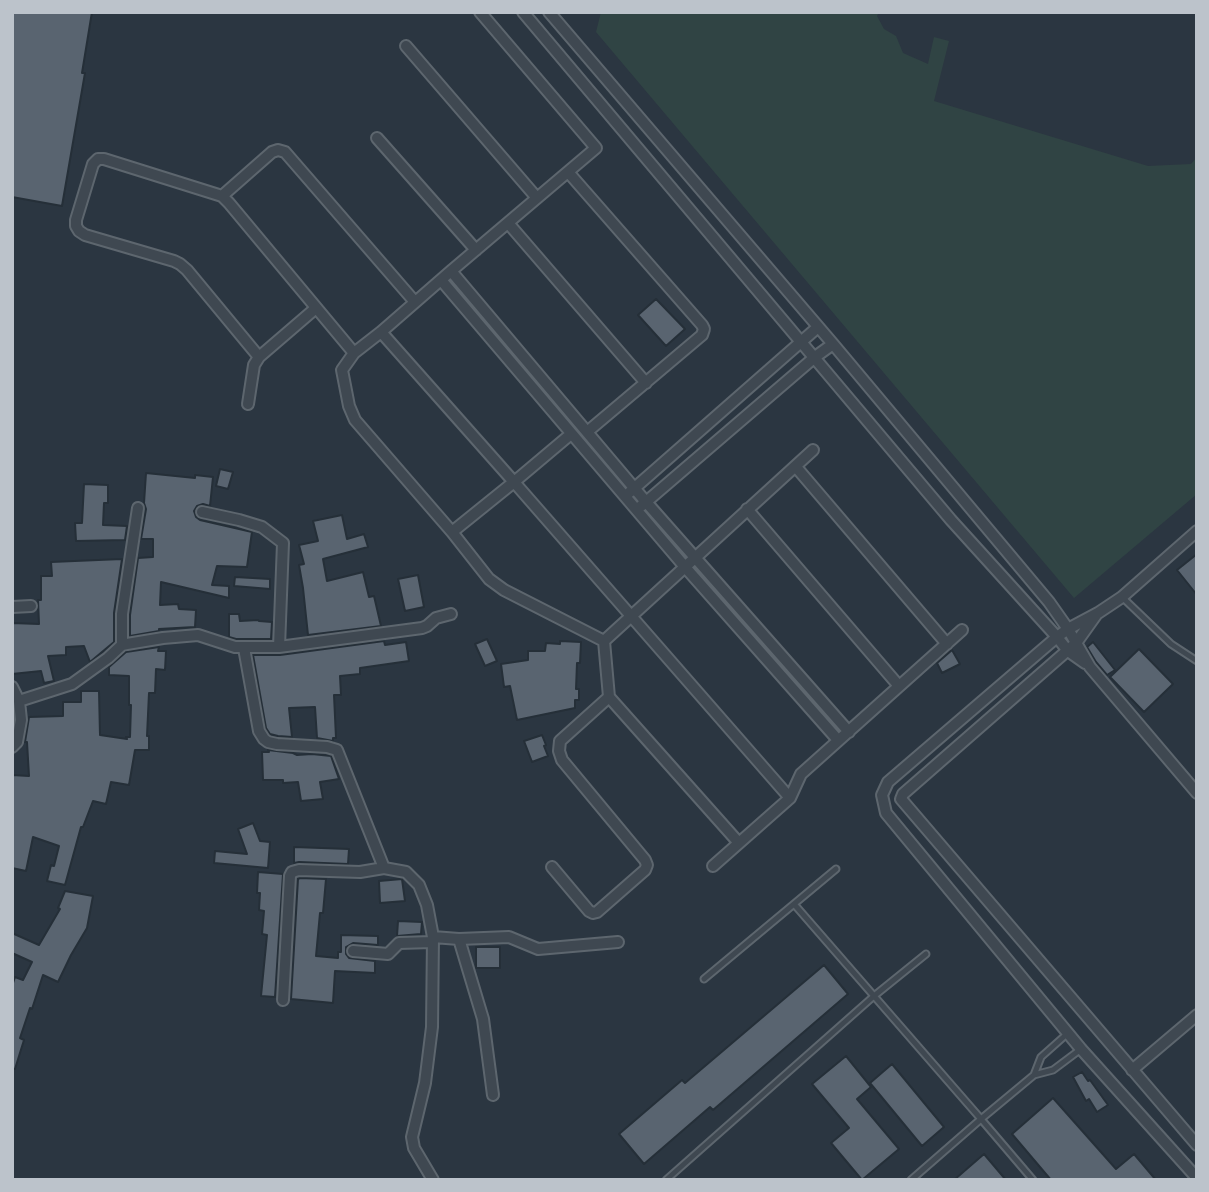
<!DOCTYPE html>
<style>
body{margin:0}
#map{position:relative;width:1209px;height:1192px;overflow:hidden;background:#2b3641;font-family:Cabin,sans-serif}
canvas{display:block}
.frame{position:absolute;inset:0;border:14px solid #bcc3cb;pointer-events:none}
</style>
<div id="map">
<canvas width="1209" height="1192"></canvas>
<div class="frame"></div>
</div>
<script>
const ctx = document.querySelector('canvas').getContext('2d');
ctx.lineJoin = 'round';
function fillPath(path, color) { ctx.fillStyle = color; ctx.fill(path, 'evenodd'); }
const toPath = rows => new Path2D(rows.map(r => 'M' + r).join(''));
function trace(path, color, width, dash) { ctx.strokeStyle = color; ctx.lineWidth = width; ctx.lineCap = dash ? 'butt' : 'round'; ctx.setLineDash(dash || []); ctx.stroke(path); }
fillPath(toPath([
 [601,12,879,12,877,16,884,29,896,36,903,53,928,64,934,37,949,41,934,101,1148,166,1191,164,1197,157,1197,494,1074,598,596,32]
]), '#304444');
const building = toPath([
 [12,12,92,12,82,73,85,73,62,206,12,197,12,12],
 [656,299,685,329,666,346,638,315,656,299],
 [220,469,233,472,228,489,216,486,220,469],
 [146,473,195,478,195,475,213,477,210,506,203,504,197,506,194,511,196,517,200,520,252,532,247,567,217,566,212,585,229,586,229,598,161,582,160,605,178,604,179,609,196,610,195,627,159,629,159,631,130,636,130,615,138,558,153,557,153,539,141,539,146,509,144,503,146,473],
 [84,484,108,485,108,503,104,503,103,525,127,526,125,540,76,541,75,523,82,523,84,484],
 [342,515,347,539,364,534,368,547,323,559,327,581,363,572,369,597,374,596,381,626,308,635,303,588,299,565,304,564,299,545,318,541,313,521,342,515],
 [1197,554,1197,595,1177,570,1197,554],
 [122,559,114,613,114,642,90,662,84,646,66,647,66,655,48,656,54,681,44,683,41,671,12,674,12,623,39,624,38,600,41,600,41,576,52,576,51,562,122,559],
 [418,575,424,607,405,611,398,579,418,575],
 [235,577,270,579,270,589,234,586,235,577],
 [229,614,239,614,240,621,258,620,259,621,272,622,271,639,236,639,229,637,229,614],
 [487,639,497,661,485,666,475,644,487,639],
 [384,641,385,645,406,642,409,661,360,668,360,674,340,676,341,695,334,695,336,738,333,738,333,741,317,738,315,707,289,708,292,737,278,736,270,734,266,728,253,655,280,655,384,641],
 [560,641,581,642,580,663,577,663,576,689,579,689,579,700,575,700,575,708,517,720,510,686,504,687,501,664,528,660,528,651,545,651,546,643,560,644,560,641],
 [1093,642,1115,670,1107,675,1096,662,1087,647,1093,642],
 [159,647,158,651,166,651,165,670,156,669,155,693,149,693,147,736,149,736,149,750,135,750,129,785,111,782,106,804,93,801,83,827,81,827,65,885,47,881,51,865,54,866,59,846,33,837,26,871,12,868,12,775,29,776,27,742,25,742,29,717,63,716,63,702,81,702,81,691,99,691,100,735,127,739,126,737,130,737,131,705,129,705,129,676,109,675,109,667,126,652,159,647],
 [1139,649,1173,684,1144,712,1110,677,1139,649],
 [952,650,960,664,942,673,937,663,952,650],
 [542,735,546,745,544,746,548,756,532,762,524,741,542,735],
 [268,750,293,753,297,755,312,754,331,756,339,779,320,782,323,799,301,801,298,782,283,783,283,780,263,780,262,752,269,752,268,750],
 [253,823,260,841,270,842,268,868,214,863,215,851,247,854,238,829,253,823],
 [294,847,349,849,348,864,299,862,294,863,294,847],
 [258,872,283,874,275,997,261,996,267,935,262,934,264,911,259,910,260,893,257,893,258,872],
 [300,878,326,879,323,913,320,913,316,956,338,958,338,952,341,952,341,935,378,936,378,945,353,943,346,947,346,954,349,958,375,961,375,973,335,971,333,1003,291,999,298,879,300,878],
 [402,879,405,901,380,903,379,881,402,879],
 [65,891,93,896,87,928,71,955,58,982,43,975,32,1009,30,1008,20,1038,24,1040,15,1069,12,1069,12,986,15,977,23,980,32,962,12,953,12,933,39,945,60,909,58,908,65,891],
 [398,921,422,922,421,934,397,936,398,921],
 [476,947,500,947,500,968,476,968,476,947],
 [824,965,848,994,713,1110,710,1107,644,1164,619,1134,682,1080,685,1083,824,965],
 [846,1056,871,1087,857,1099,899,1149,862,1180,831,1143,849,1128,812,1084,846,1056],
 [892,1064,944,1127,922,1146,870,1083,892,1064],
 [1082,1072,1088,1081,1090,1080,1108,1105,1097,1112,1089,1099,1086,1101,1073,1077,1082,1072],
 [1053,1098,1116,1169,1134,1154,1156,1180,1051,1180,1012,1134,1053,1098],
 [984,1154,1006,1180,954,1180,984,1154]
]);
fillPath(building, '#596470');
trace(building, '#252f38', 2);
const service = toPath([
 [1122,597,1171,644,1197,661],
 [794,904,981,1119,1034,1075,1053,1070,1081,1049],
 [704,979,836,869],
 [1034,1075,1041,1057,1068,1033],
 [666,1180,874,996,926,954],
 [911,1180,981,1119,1033,1180]
]);
const minor = toPath([
 [523,12,951,520,1057,637,1068,651,1085,663],
 [549,12,833,344,1049,602,1068,629,1090,667,1197,793],
 [406,46,537,198],
 [377,138,476,250],
 [568,172,702,325,704,329,702,335,587,432],
 [222,196,272,152,278,150,285,152,415,302],
 [508,223,646,383],
 [451,271,646,502,641,506],
 [441,280,685,567,838,740],
 [381,332,514,482,452,532,489,579,504,590,604,641],
 [833,344,815,357,646,502,849,732],
 [259,357,187,270,180,264,174,261,85,235,79,231,76,226,76,220,93,164,98,159,104,159,222,196,229,203,354,353],
 [248,404,254,365,259,357,316,308],
 [571,434,514,482,790,798],
 [796,467,947,644],
 [630,492,818,327],
 [747,509,899,686],
 [202,512,239,520,262,527,283,543,279,647],
 [1197,531,1122,597,1098,613,1068,629,1057,637,888,782,882,795,886,813,1081,1049,1197,1178],
 [452,532,355,420,349,406,342,370,354,353,381,332,451,271,596,148,480,12],
 [12,607,31,606],
 [1096,615,1076,643,903,794,901,799,1197,1145],
 [122,645,122,614,138,508],
 [244,648,259,731,264,739,268,742,277,744,327,747,337,750,384,868],
 [12,687,19,701,21,720,17,742,12,747],
 [19,701,72,684,108,658,122,645,127,644,163,638,198,635,235,647,279,647,422,628,427,626,436,618,451,614],
 [739,843,609,697,604,641,813,450],
 [713,866,790,798,801,774,962,630],
 [552,867,589,911,593,913,597,912,645,870,647,865,645,860,562,760,559,751,560,741,609,697],
 [433,937,459,939,509,937,538,949,618,942],
 [459,939,483,1019,493,1095],
 [353,951,388,954,399,943,432,942],
 [283,1000,290,876,292,872,299,870,360,872,384,868,406,872,419,885,427,905,433,937,432,1027,425,1083,412,1137,414,1148,433,1180],
 [1132,1070,1197,1015]
]);
trace(service, '#5d666e', 9);
trace(minor, '#5d666e', 14);
trace(service, '#3f4851', 5);
trace(minor, '#3f4851', 10);
</script>
